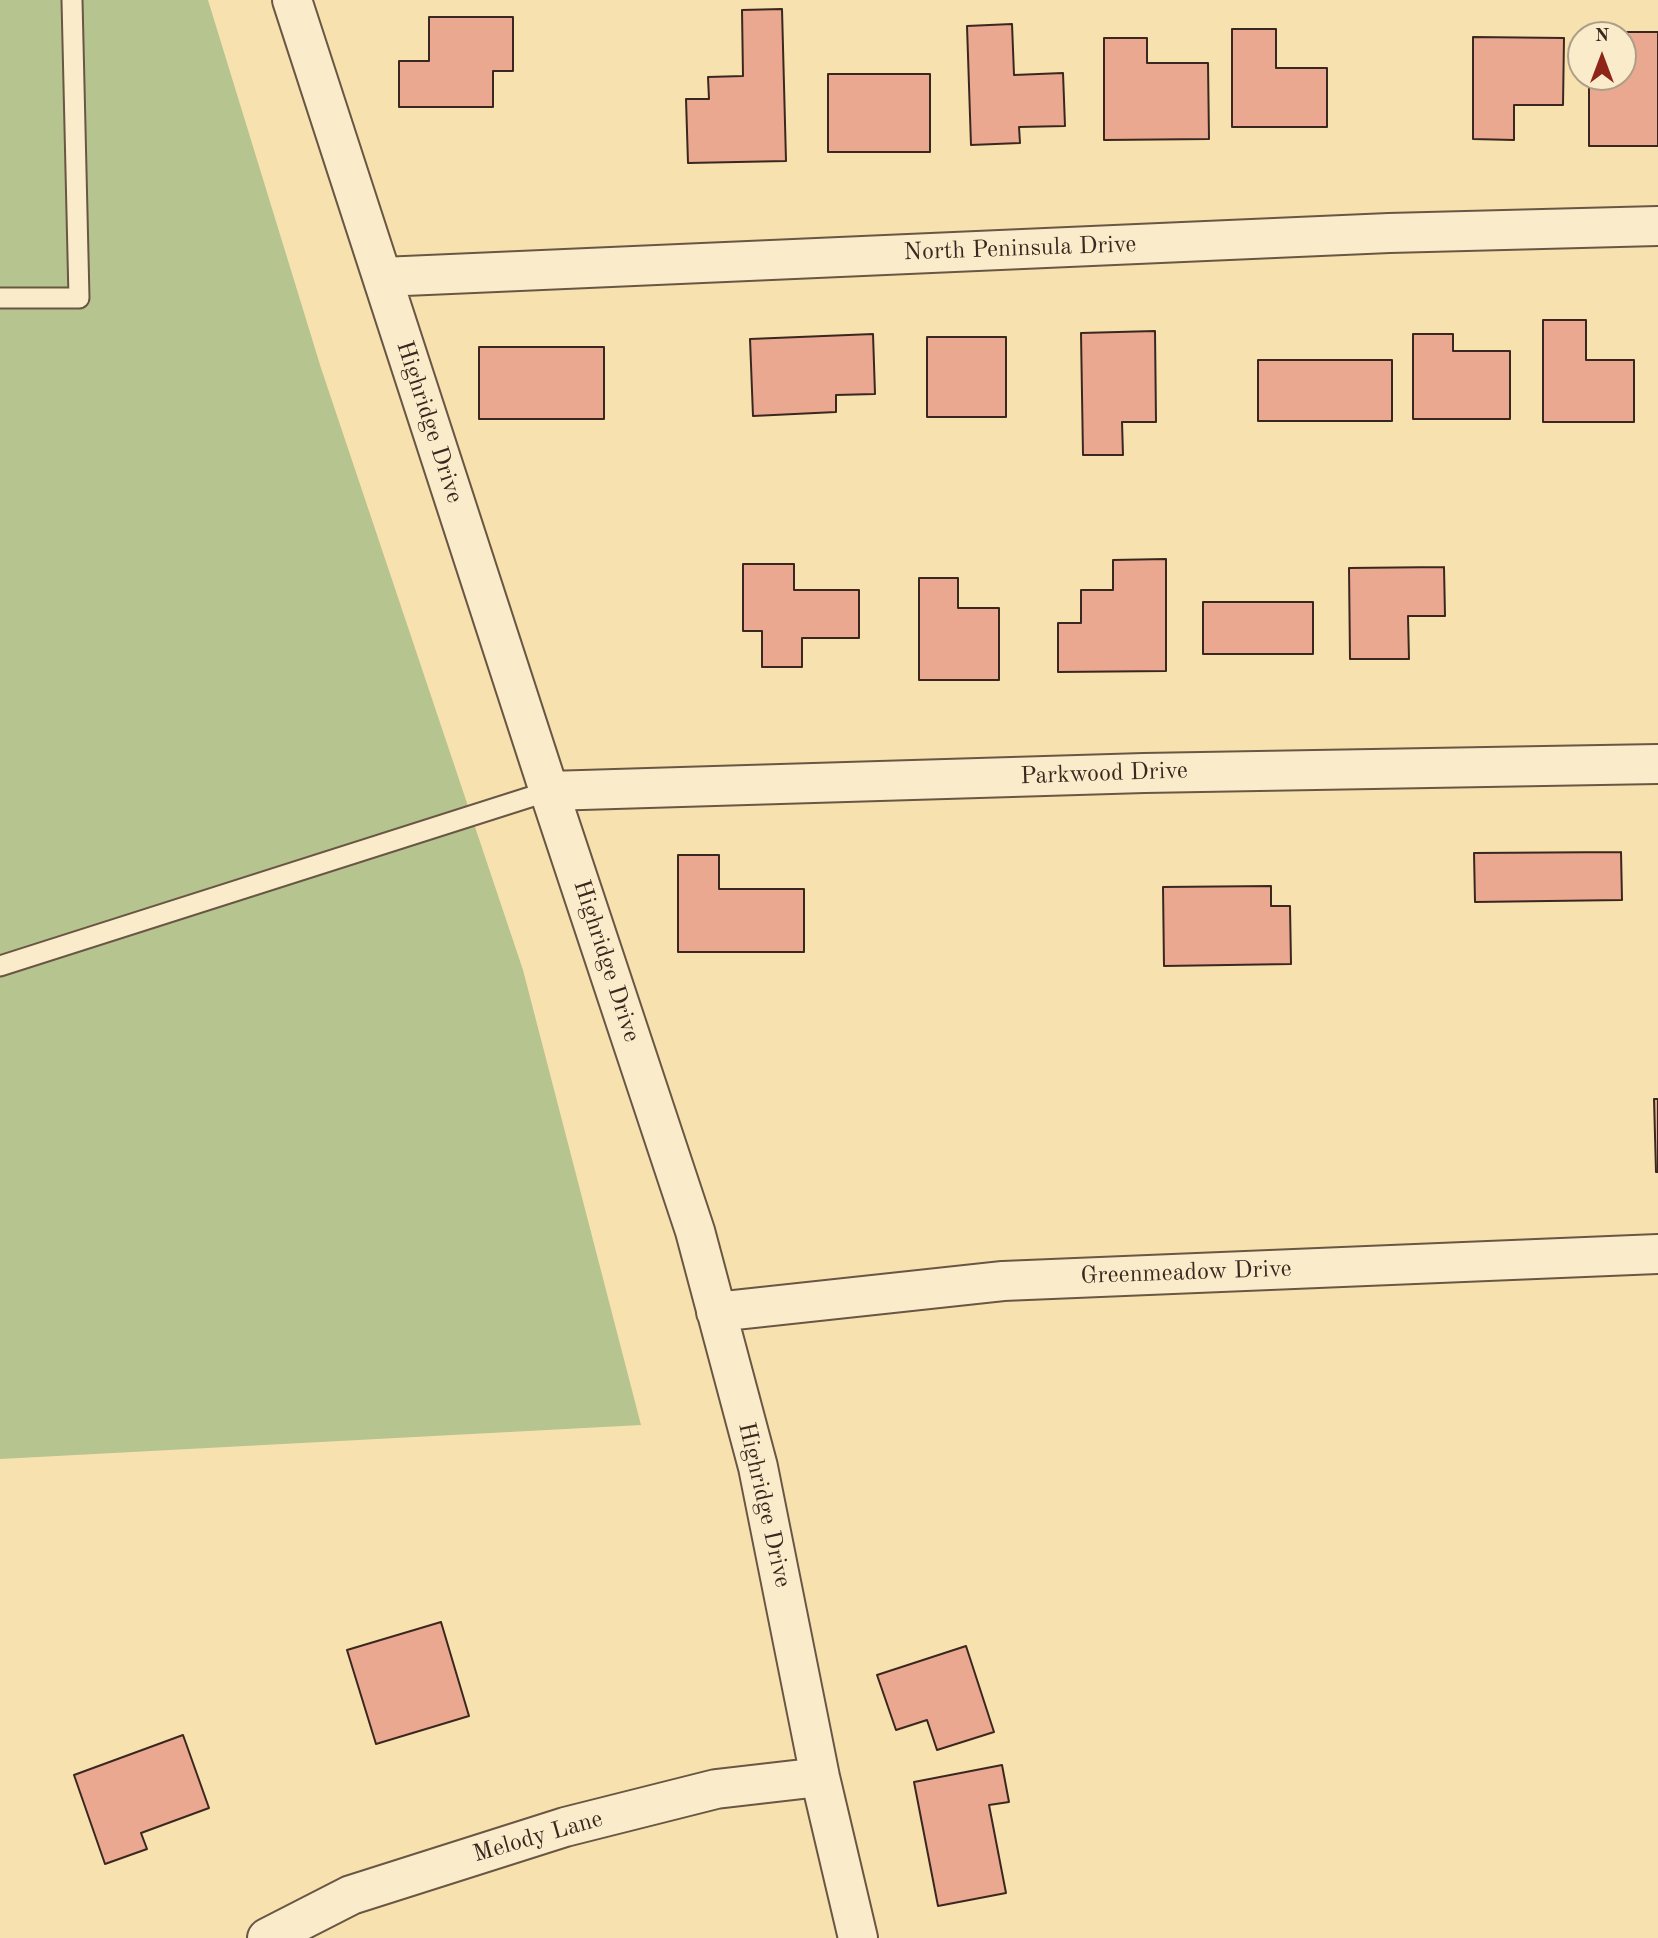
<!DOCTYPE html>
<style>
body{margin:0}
#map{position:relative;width:1658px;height:1938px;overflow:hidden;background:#f7e1af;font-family:"Old Standard TT",serif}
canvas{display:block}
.north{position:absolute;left:1567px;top:21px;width:70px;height:70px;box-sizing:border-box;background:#faeccb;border:2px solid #ad9e87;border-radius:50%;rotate:0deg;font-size:19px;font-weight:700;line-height:28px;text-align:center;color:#3a2820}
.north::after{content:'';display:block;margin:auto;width:24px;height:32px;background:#8f2418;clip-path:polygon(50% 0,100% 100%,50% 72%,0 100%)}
</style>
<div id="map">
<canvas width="1658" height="1938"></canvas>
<div class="north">N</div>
</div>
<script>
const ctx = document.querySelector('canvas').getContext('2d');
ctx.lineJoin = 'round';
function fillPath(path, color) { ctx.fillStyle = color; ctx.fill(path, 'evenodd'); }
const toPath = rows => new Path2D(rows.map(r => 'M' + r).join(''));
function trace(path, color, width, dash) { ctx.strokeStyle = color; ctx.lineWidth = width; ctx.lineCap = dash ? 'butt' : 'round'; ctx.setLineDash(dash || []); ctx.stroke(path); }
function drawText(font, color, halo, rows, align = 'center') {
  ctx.font = font + ' "Old Standard TT",serif'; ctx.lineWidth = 5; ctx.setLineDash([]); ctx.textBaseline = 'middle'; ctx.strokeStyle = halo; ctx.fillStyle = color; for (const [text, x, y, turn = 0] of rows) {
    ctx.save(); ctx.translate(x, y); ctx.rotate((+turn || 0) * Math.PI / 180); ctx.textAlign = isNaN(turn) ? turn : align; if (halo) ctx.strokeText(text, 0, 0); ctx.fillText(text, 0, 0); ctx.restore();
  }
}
fillPath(toPath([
 [0,0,208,0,321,368,523,970,641,1425,0,1459]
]), '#b6c490');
const building = toPath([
 [782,9,786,161,688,163,686,99,709,99,708,77,743,76,742,10,782,9],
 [429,17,513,17,513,71,493,71,493,107,399,107,399,61,429,61,429,17],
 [1012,24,1014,75,1063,73,1065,126,1019,127,1020,143,971,145,967,26,1012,24],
 [1232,29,1276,29,1276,68,1327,68,1327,127,1232,127,1232,29],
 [1589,32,1658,32,1658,146,1589,146,1589,77,1623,77,1623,35,1589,35,1589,32],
 [1473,37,1564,38,1563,105,1514,105,1514,140,1473,139,1473,37],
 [1104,38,1147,38,1147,63,1208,63,1209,139,1104,140,1104,38],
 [828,74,930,74,930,152,828,152,828,74],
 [1543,320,1586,320,1586,360,1634,360,1634,422,1543,422,1543,320],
 [1155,331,1156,422,1122,422,1123,455,1083,455,1081,333,1155,331],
 [873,334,875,394,836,395,836,412,753,416,750,339,873,334],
 [1413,334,1453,334,1453,351,1510,351,1510,419,1413,419,1413,334],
 [927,337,1006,337,1006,417,927,417,927,337],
 [479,347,604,347,604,419,479,419,479,347],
 [1258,360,1392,360,1392,421,1258,421,1258,360],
 [1166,559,1166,671,1058,672,1058,623,1081,623,1081,590,1113,590,1113,560,1166,559],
 [743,564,794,564,794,590,859,590,859,638,802,638,802,667,762,667,762,631,743,631,743,564],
 [1444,567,1445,616,1408,616,1409,659,1350,659,1349,568,1444,567],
 [919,578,958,578,958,608,999,608,999,680,919,680,919,578],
 [1203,602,1313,602,1313,654,1203,654,1203,602],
 [1621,852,1622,900,1475,902,1474,853,1621,852],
 [678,855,719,855,719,889,804,889,804,952,678,952,678,855],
 [1271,886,1271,906,1290,906,1291,964,1164,966,1163,887,1271,886],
 [1654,1099,1658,1099,1658,1172,1656,1172,1654,1099],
 [441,1622,469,1716,376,1744,347,1650,441,1622],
 [966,1646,994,1732,937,1750,927,1720,896,1730,877,1675,966,1646],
 [183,1735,209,1808,141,1833,147,1849,105,1864,74,1775,183,1735],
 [1002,1765,1009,1802,989,1805,1006,1893,938,1906,914,1782,1002,1765]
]);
fillPath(building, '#eba891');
trace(building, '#3a2820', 2);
const lane = toPath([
 [0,298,79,298,72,0],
 [0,966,549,791]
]);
const street = toPath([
 [292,0,549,791,695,1231,758,1467,820,1777,858,1938],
 [382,277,1389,233,1658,226],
 [549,791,1144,773,1658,764],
 [716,1312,1003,1281,1658,1254],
 [267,1938,351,1895,565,1827,716,1789,820,1777]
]);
trace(lane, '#695644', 23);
trace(street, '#695644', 42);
trace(lane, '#faeccb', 19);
trace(street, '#faeccb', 38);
drawText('24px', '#3a2820', '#faeccb', [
 ["North Peninsula Drive",1020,249,-2],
 ["Highridge Drive",429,422,72],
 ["Parkwood Drive",1104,774,-2],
 ["Highridge Drive",606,961,72],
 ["Greenmeadow Drive",1186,1273,-2],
 ["Highridge Drive",764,1505,77],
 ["Melody Lane",538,1837,-16]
]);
</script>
